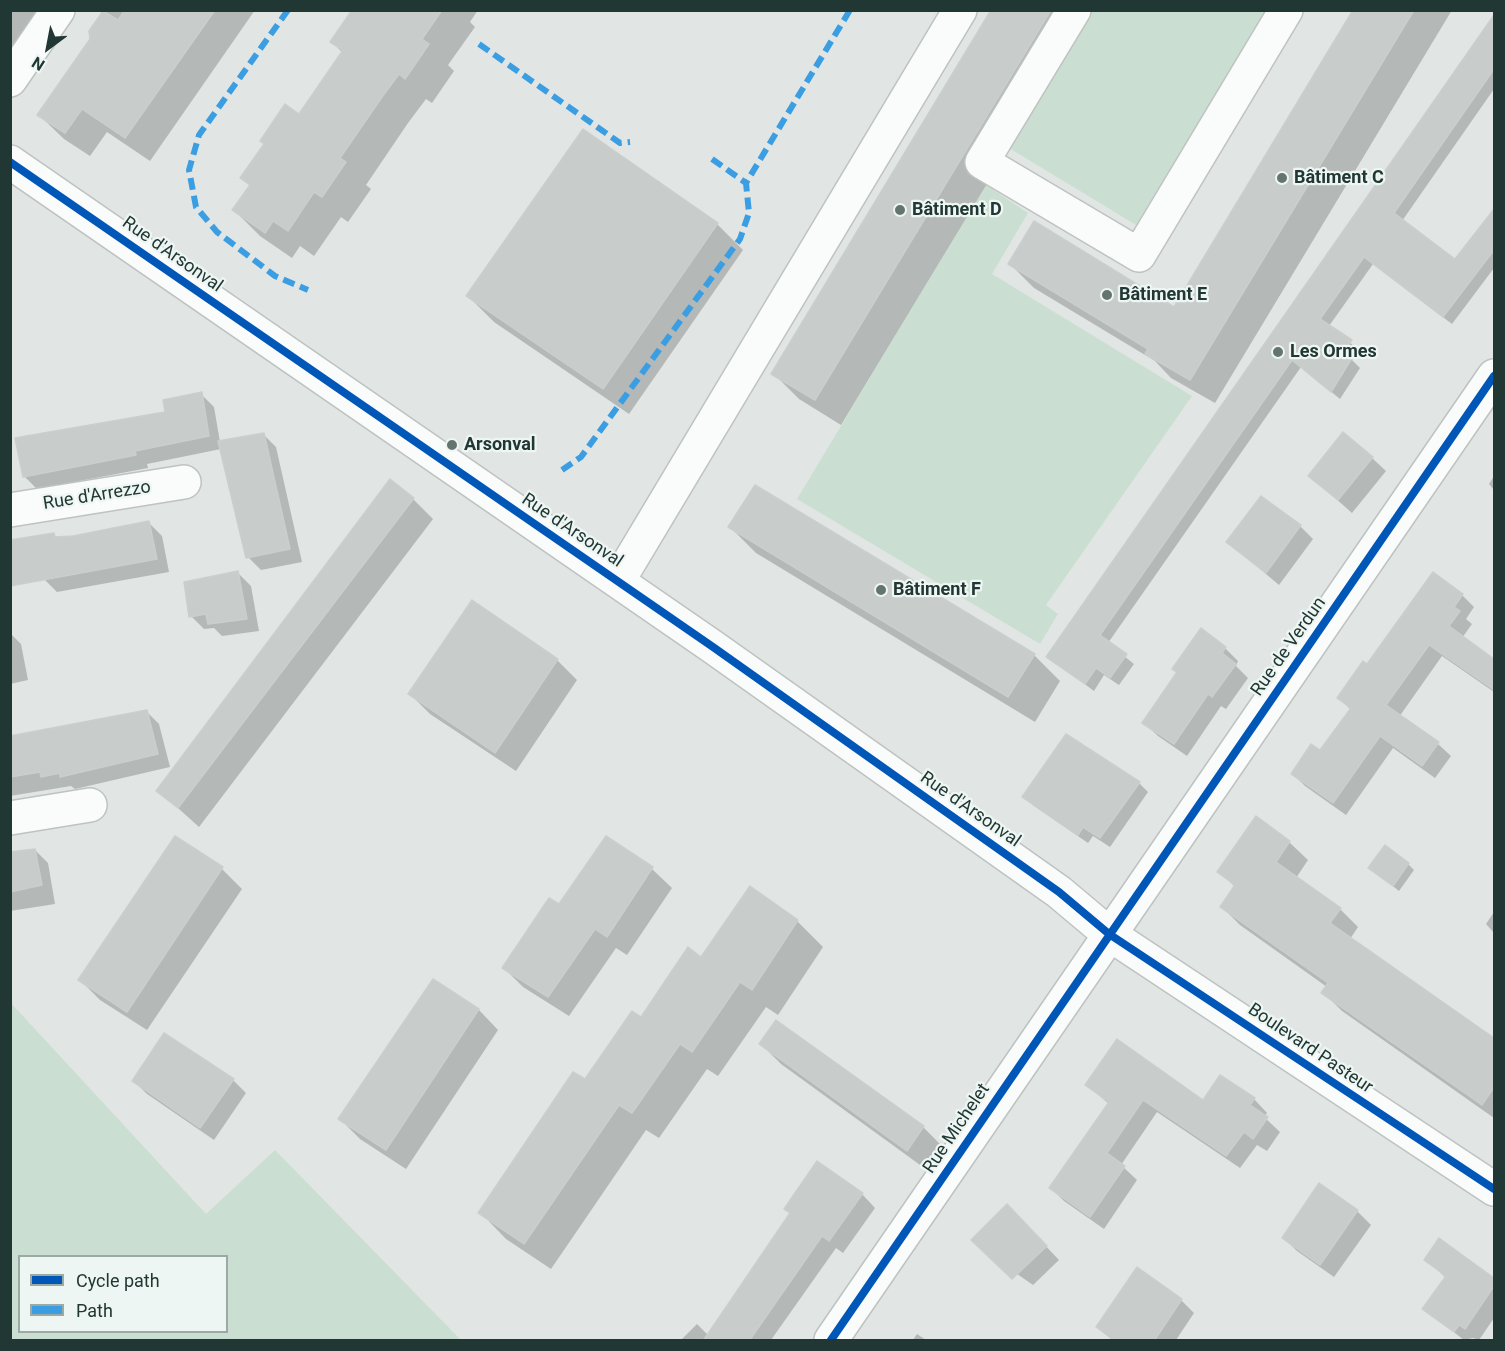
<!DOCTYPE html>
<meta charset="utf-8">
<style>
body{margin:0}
#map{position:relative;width:1505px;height:1351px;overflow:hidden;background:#e1e6e4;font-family:Roboto,sans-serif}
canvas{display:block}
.frame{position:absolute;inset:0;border:12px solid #213733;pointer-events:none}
.legend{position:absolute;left:18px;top:1255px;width:210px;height:78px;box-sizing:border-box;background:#eef6f3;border:2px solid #9caaa6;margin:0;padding:8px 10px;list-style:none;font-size:18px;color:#213733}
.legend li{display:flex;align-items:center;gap:12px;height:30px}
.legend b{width:30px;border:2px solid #9caaa6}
.north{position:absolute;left:18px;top:18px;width:60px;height:60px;-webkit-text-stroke:4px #eef6f3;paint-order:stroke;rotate:212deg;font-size:16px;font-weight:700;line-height:24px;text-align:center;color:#213733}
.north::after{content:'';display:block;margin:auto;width:21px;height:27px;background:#213733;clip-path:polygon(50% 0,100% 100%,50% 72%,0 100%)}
</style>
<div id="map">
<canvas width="1505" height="1351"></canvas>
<div class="frame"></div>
<ul class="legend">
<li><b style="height:8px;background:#0057b8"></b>Cycle path</li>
<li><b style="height:8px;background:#3c9ee2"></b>Path</li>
</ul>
<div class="north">N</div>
</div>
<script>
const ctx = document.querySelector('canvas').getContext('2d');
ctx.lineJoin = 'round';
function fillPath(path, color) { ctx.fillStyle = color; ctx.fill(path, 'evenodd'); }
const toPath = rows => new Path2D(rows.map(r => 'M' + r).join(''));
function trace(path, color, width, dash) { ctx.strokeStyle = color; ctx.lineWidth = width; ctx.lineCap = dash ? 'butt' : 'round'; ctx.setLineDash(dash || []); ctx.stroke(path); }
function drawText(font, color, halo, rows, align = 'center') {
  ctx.font = font + ' Roboto,sans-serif'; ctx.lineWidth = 4.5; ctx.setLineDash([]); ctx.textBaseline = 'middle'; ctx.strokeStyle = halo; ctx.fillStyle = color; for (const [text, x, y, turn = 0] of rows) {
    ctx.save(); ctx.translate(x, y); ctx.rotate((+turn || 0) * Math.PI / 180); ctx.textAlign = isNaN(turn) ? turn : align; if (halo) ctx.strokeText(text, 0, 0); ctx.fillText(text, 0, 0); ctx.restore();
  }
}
fillPath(toPath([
 [1092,11,1266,11,1136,225,1009,148],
 [986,185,1028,213,992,274,1192,396,1046,605,1058,614,1040,644,797,499],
 [10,1002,206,1214,275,1150,461,1340,11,1340],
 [20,1256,226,1256,226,1332,20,1332]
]), '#cadfd2');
fillPath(toPath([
 [10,10,58,10,10,69],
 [105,10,255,10,150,161,107,132,90,156,64,139,39,115,92,39,91,31],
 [354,10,478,10,470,22,475,27,448,65,454,71,432,103,426,99,408,123,366,185,371,189,348,222,341,217,314,256,300,246,292,258,260,236,234,210,250,186,242,178,299,116,343,53,332,42],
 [992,10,1092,10,841,425,799,399,773,373],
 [1355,10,1452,10,1215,403,1171,378,1155,361,1034,288,1010,264,1174,309],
 [1494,18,1494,89,1402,221,1455,261,1494,211,1494,268,1452,324,1373,264,1329,326,1359,350,1352,360,1360,368,1340,399,1301,367,1108,643,1134,664,1119,685,1104,675,1094,691,1048,657],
 [583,131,717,224,743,250,629,414,494,322,468,296],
 [201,394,214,407,220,442,263,434,276,447,302,562,261,570,248,557,221,449,147,464,148,468,37,489,24,476,167,414],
 [1372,458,1386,471,1352,513,1310,476],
 [1494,476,1494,490,1489,484],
 [413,499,433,519,199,827,158,790],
 [149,523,162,536,169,572,57,592,44,579,38,542],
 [1300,526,1313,539,1279,585,1228,542],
 [730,527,1034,655,1060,681,1035,722,756,553],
 [238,573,251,586,259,631,222,636,214,628,204,629,191,616],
 [1462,595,1474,607,1466,619,1472,624,1462,638,1494,661,1494,692,1442,656,1399,717,1438,744,1451,756,1435,778,1393,748,1346,815,1305,786,1293,774,1320,752,1351,710,1339,698,1367,666],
 [10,633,21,644,28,680,10,684],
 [1225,648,1238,661,1236,666,1248,678,1226,709,1221,706,1187,756,1158,736,1144,723],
 [557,660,577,680,516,771,430,714,410,694],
 [147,712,159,724,170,767,75,789,71,786,10,796,10,743],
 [1139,783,1148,792,1110,847,1093,836,1088,843,1034,806,1024,797],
 [1256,819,1289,842,1308,860,1296,878,1340,909,1358,927,1350,939,1494,1040,1494,1118,1342,1011,1323,992,1327,987,1240,925,1222,907,1235,887,1219,871],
 [606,838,652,869,672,888,627,955,616,948,569,1016,523,987,504,968,560,906],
 [35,850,48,863,55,904,10,911,10,854],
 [1408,864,1414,870,1399,891,1370,868],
 [222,869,242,889,147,1030,100,1000,80,980],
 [1494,912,1494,933,1486,924],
 [797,921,823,947,778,1015,766,1007,718,1076,707,1069,659,1138,646,1130,551,1269,506,1239,480,1212,585,1082,702,959],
 [434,981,479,1010,498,1030,406,1169,360,1139,340,1119],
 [761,1044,923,1127,943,1147,927,1170,781,1064],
 [233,1080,246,1093,214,1140,147,1094,134,1081],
 [1087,1085,1203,1102,1254,1099,1267,1113,1264,1117,1280,1132,1267,1151,1257,1145,1240,1168,1157,1112,1121,1165,1137,1180,1104,1229,1064,1201,1051,1188,1109,1104],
 [1319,1185,1357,1211,1371,1225,1334,1277,1297,1251,1283,1237],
 [862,1194,875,1208,843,1253,836,1248,771,1340,681,1340,697,1324,708,1335],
 [1020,1219,1059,1260,1033,1285,987,1253],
 [1439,1241,1494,1280,1494,1318,1479,1340,1473,1338,1464,1340,1424,1309,1446,1278,1426,1259],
 [1181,1300,1194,1313,1176,1340,1112,1340,1098,1327],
 [917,1334,926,1340,913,1340]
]), '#0003');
const building = toPath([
 [125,10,215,10,125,138,82,109,65,133,37,115,90,39,89,31,103,11,118,20,125,10],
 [352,10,442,10,422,39,429,44,405,79,399,74,382,97,340,158,346,162,322,197,314,192,288,231,273,221,265,233,232,210,250,185,240,178,264,144,260,141,285,104,299,114,343,50,330,42,352,10],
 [991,10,1051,10,815,400,771,374,991,10],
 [1353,10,1414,10,1190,380,1145,354,1148,349,1008,264,1034,221,1174,307,1353,10],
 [1494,15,1494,69,1394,213,1455,259,1494,209,1494,250,1443,317,1364,257,1320,319,1352,340,1343,352,1352,358,1331,392,1292,360,1100,635,1127,654,1110,678,1096,668,1085,684,1046,657,1494,15],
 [583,129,718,223,603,389,466,296,583,129],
 [202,392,209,436,135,451,136,455,23,477,15,438,165,412,163,400,202,392],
 [1343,432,1373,457,1338,500,1308,476,1343,432],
 [264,433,290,549,246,558,218,441,264,433],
 [390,479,414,498,178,808,156,791,390,479],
 [755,485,1035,654,1008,697,728,527,755,485],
 [1261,496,1301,525,1266,573,1226,542,1261,496],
 [149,521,157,559,10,586,10,540,54,533,55,537,73,536,149,521],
 [238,571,247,619,208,624,206,614,189,617,184,582,238,571],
 [1433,572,1463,594,1454,607,1460,611,1449,626,1494,659,1494,690,1429,645,1386,705,1439,742,1422,766,1380,736,1333,803,1291,774,1311,744,1320,750,1351,708,1337,698,1363,661,1367,664,1433,572],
 [472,600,558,659,495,753,408,694,472,600],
 [1201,628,1226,647,1222,653,1236,664,1212,697,1208,694,1174,744,1142,723,1177,672,1172,669,1201,628],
 [147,710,158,754,60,777,60,773,41,777,40,772,10,777,10,736,147,710],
 [1066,734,1140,782,1100,838,1083,827,1078,835,1022,797,1066,734],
 [1256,816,1290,841,1276,862,1341,908,1330,923,1494,1038,1494,1087,1482,1105,1321,993,1328,983,1220,907,1235,885,1217,872,1256,816],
 [175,836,223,867,127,1012,78,980,175,836],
 [606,836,653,867,607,937,595,929,548,997,502,968,549,898,559,904,606,836],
 [1385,845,1409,863,1393,886,1368,868,1385,845],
 [35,849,42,885,10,892,10,852,35,849],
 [750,886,798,920,752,990,740,982,692,1052,680,1044,632,1113,619,1105,524,1244,478,1213,573,1072,585,1079,632,1011,641,1017,688,947,701,957,750,886],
 [433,979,479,1009,386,1150,338,1119,433,979],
 [776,1020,924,1126,907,1151,759,1044,776,1020],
 [164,1033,234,1079,200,1128,132,1081,164,1033],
 [1117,1039,1203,1100,1220,1075,1255,1098,1250,1105,1268,1117,1253,1139,1244,1132,1226,1156,1143,1100,1107,1153,1125,1166,1090,1217,1049,1188,1109,1102,1085,1085,1117,1039],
 [817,1161,863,1193,829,1241,822,1236,749,1341,703,1341,790,1213,784,1209,817,1161],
 [1319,1183,1358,1210,1320,1265,1282,1238,1319,1183],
 [1007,1204,1047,1246,1012,1279,971,1240,1007,1204],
 [1439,1238,1494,1278,1494,1286,1465,1329,1459,1325,1454,1332,1422,1309,1446,1276,1424,1260,1439,1238],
 [1137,1267,1182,1299,1154,1341,1115,1341,1096,1327,1137,1267]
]);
fillPath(building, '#c8cdcb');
trace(building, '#cacfcd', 1.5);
const minor = toPath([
 [1074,10,982,162,1139,255,1286,10],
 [10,80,58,10],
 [10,162,713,647,1059,892,1109,934,1494,1189],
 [10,510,184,482],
 [618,581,960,10],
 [10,818,90,805],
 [831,1340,1494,376]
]);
trace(minor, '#bec3c1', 36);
trace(minor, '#fafbfb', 33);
trace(toPath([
 [288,10,199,135,189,170,196,207,217,232,275,276,308,290],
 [603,12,603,10],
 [479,44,620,143,630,142],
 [10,78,11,78],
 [712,159,746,183],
 [562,470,581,457,740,239,749,213,746,183,850,10]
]), '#3c9ee2', 6, [12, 6]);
trace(toPath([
 [10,162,713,647,1059,892,1109,934,1494,1189],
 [831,1340,1494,376]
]), '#0057b8', 8);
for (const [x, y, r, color] of [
 [1282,178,6,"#647471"],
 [900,210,6,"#647471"],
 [1107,295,6,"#647471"],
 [1278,352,6,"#647471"],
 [452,445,6,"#647471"],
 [881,590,6,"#647471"]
]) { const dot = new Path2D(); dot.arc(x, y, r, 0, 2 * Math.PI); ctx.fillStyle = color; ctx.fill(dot); trace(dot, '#eef6f3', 2); }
drawText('bold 18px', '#213733', '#eef6f3', [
 ["Bâtiment C",1294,178],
 ["Bâtiment D",912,210],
 ["Bâtiment E",1119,295],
 ["Les Ormes",1290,352],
 ["Arsonval",464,445],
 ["Bâtiment F",893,590]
], 'left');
drawText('18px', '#213733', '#eef6f3', [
 ["Rue d'Arsonval",172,255,35],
 ["Rue d'Arrezzo",97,496,-9],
 ["Rue d'Arsonval",572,531,34],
 ["Rue de Verdun",1289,647,-55],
 ["Rue d'Arsonval",970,810,35],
 ["Boulevard Pasteur",1310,1049,34],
 ["Rue Michelet",957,1129,-56]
]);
</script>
